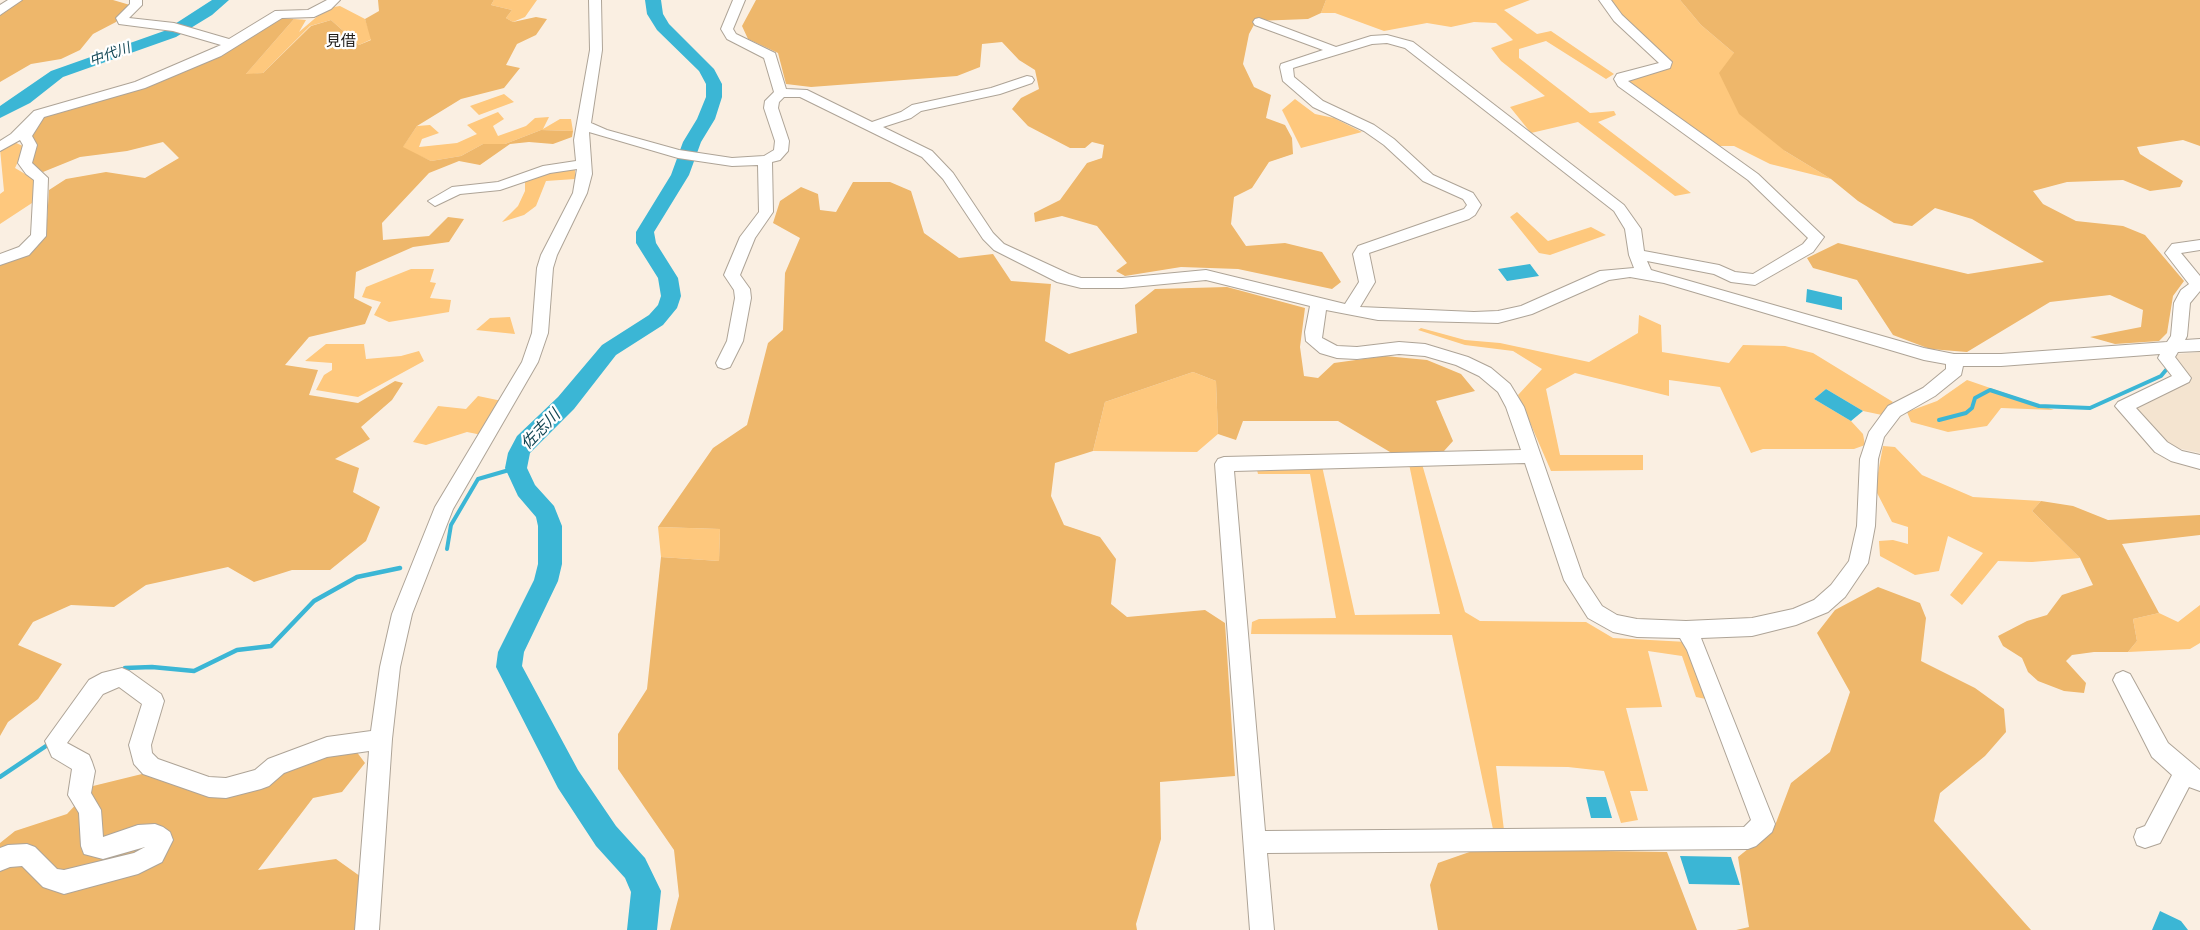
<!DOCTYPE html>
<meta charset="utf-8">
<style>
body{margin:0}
canvas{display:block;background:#faefe2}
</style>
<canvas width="2200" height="930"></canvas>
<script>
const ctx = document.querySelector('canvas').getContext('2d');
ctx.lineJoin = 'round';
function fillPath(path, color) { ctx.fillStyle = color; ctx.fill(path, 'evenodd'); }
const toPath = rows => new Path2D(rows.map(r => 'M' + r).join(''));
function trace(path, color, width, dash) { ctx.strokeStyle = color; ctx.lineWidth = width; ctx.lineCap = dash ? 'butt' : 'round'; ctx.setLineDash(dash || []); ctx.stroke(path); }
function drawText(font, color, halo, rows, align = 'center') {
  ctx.font = font + ' Arial,"Noto Sans JP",sans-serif'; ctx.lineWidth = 4.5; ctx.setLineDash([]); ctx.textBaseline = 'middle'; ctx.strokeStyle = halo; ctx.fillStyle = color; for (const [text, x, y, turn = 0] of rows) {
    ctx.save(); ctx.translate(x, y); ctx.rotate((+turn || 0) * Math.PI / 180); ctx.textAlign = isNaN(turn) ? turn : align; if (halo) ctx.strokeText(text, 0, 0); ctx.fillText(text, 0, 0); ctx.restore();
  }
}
fillPath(toPath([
 [2200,352,2200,453,2172,447,2136,414,2133,405,2190,379,2168,355]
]), '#f4e4d0');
fillPath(toPath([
 [494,0,537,0,525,17,513,22,506,18,512,10,491,5],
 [1326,0,1530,0,1504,10,1537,34,1551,31,1614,74,1606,79,1546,41,1519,49,1519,58,1590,113,1614,111,1616,115,1598,122,1691,193,1675,196,1578,122,1531,133,1510,107,1545,96,1501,61,1491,48,1513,40,1496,23,1474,22,1451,27,1427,23,1384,31,1335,13,1321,13],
 [1610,0,1680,0,1701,25,1734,53,1785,151,1831,179,1770,164,1734,146,1719,146,1628,83,1629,79,1671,65,1623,18],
 [340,6,365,19,372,39,359,45,331,20,310,26,263,73,245,75,294,19,306,20,299,32,327,8],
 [504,94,514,102,479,115,470,106],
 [1295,99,1315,114,1334,118,1362,132,1301,148,1282,110],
 [498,112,504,119,493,126,498,136,526,126,535,118,549,117,543,129,560,119,571,119,573,131,541,130,505,144,483,144,461,156,431,161,402,148,417,126,430,125,439,133,422,139,419,147,457,143,477,134,467,125],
 [14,142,25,147,15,168,37,181,32,203,0,224,0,194,4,191,0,149],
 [575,168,575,179,546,181,536,206,524,215,502,222,518,206,525,191,525,180,545,171],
 [1517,212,1548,241,1591,227,1606,235,1550,255,1539,253,1510,217],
 [411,269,434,269,430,282,436,283,430,298,451,300,449,312,389,322,374,315,381,302,362,297,366,287],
 [1639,315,1661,325,1662,352,1729,363,1743,345,1785,346,1813,353,1893,402,1882,415,1863,411,1826,389,1814,399,1851,421,1863,434,1865,445,1854,449,1763,449,1751,453,1720,387,1669,380,1669,396,1575,373,1546,389,1560,455,1643,455,1643,470,1551,471,1518,395,1542,369,1513,351,1465,345,1418,330,1421,328,1465,340,1500,343,1589,362,1638,333],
 [510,317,515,334,476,330,490,318],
 [326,344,364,344,366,359,401,356,419,351,424,361,358,397,316,390,324,375,332,370,332,363,305,361],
 [1193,372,1216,381,1218,434,1197,452,1093,451,1105,402],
 [1967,380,2054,410,2001,408,1987,426,1948,432,1911,422,1907,412,1937,401],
 [478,396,502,401,482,435,467,432,426,445,413,442,438,406,466,409],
 [1883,446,1895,447,1922,475,1973,497,2041,501,2032,511,2080,558,2032,562,1998,561,1962,605,1950,595,1983,553,1948,536,1939,571,1915,575,1880,556,1879,541,1893,540,1908,544,1908,527,1892,522,1875,489],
 [1409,464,1422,464,1465,612,1480,621,1586,622,1613,638,1687,642,1711,700,1696,697,1682,656,1648,651,1662,707,1626,708,1648,791,1630,791,1638,820,1621,823,1604,771,1568,767,1496,766,1504,830,1494,834,1452,635,1251,634,1252,622,1259,619,1336,618,1310,474,1258,474,1256,466,1322,466,1355,615,1440,614],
 [658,527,720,529,719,561,661,557],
 [2200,605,2200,643,2190,649,2128,652,2137,641,2133,619,2159,613,2178,622]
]), '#fec87d');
fillPath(toPath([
 [21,0,113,0,130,5,116,22,93,34,80,50,61,59,31,64,0,82,0,14],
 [378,0,494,0,491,5,512,10,506,18,513,22,536,17,547,19,536,35,517,44,506,65,520,68,504,88,461,99,417,126,403,147,431,161,461,156,483,144,505,144,541,130,573,131,572,137,553,144,529,142,510,144,480,165,459,161,429,173,382,223,383,240,429,236,448,217,464,219,449,242,413,247,356,272,354,298,372,307,365,324,309,337,285,365,318,370,309,395,358,403,395,381,403,383,392,400,361,427,370,439,335,459,359,468,353,492,380,507,366,541,330,570,292,570,254,582,228,567,146,585,114,607,71,605,33,622,18,645,62,664,38,699,8,722,0,736,0,262,46,236,49,190,66,179,106,172,145,178,179,158,163,142,127,151,80,157,43,172,31,164,31,135,38,118,146,84,275,18,294,19,246,74,263,73,311,26,331,20,359,45,371,40,365,19,379,11],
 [756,0,1326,0,1321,13,1308,19,1256,21,1249,34,1243,64,1254,87,1271,95,1266,118,1285,125,1292,138,1293,154,1269,162,1252,188,1234,197,1231,224,1246,246,1285,243,1322,252,1341,282,1332,289,1238,269,1181,267,1125,276,1116,271,1127,263,1097,226,1062,216,1035,222,1034,213,1060,200,1087,163,1102,158,1104,145,1092,142,1085,148,1070,148,1028,126,1012,109,1021,98,1039,89,1035,70,1019,60,1002,42,982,44,980,67,957,76,811,87,786,84,778,53,748,39,742,26],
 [1680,0,2200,0,2200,146,2183,140,2137,147,2140,154,2183,181,2180,187,2150,191,2123,180,2067,182,2033,191,2043,204,2076,221,2123,226,2145,235,2184,281,2173,296,2167,333,2159,341,2115,344,2090,337,2141,327,2143,310,2110,295,2050,302,1967,352,1930,349,1893,335,1857,280,1813,268,1807,258,1838,243,1968,274,2044,262,1972,219,1935,208,1912,226,1894,223,1858,201,1831,179,1785,151,1739,114,1719,73,1734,53,1701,25],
 [853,182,890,182,911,191,924,233,959,258,993,254,1011,281,1051,284,1045,341,1069,354,1137,333,1135,305,1155,289,1227,287,1305,308,1300,347,1304,376,1318,378,1334,363,1385,356,1427,360,1461,374,1475,391,1436,401,1453,441,1444,451,1395,455,1338,421,1243,421,1236,440,1218,434,1216,381,1193,372,1105,402,1093,451,1055,463,1051,496,1064,525,1100,537,1116,559,1111,604,1127,617,1205,610,1225,623,1235,776,1160,782,1161,839,1136,924,1137,930,670,930,679,896,674,850,618,769,618,734,647,689,661,557,719,561,720,529,658,527,713,448,747,425,768,343,783,330,785,273,800,238,773,223,780,201,801,187,818,194,820,210,836,212],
 [2041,501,2073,506,2108,520,2200,515,2200,535,2122,544,2159,613,2133,619,2137,641,2128,652,2094,652,2072,655,2066,661,2086,683,2084,693,2064,691,2038,681,2028,672,2022,658,2003,646,1998,636,2027,621,2047,615,2062,595,2093,585,2080,558,2032,511],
 [1878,587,1920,603,1926,618,1921,661,1975,688,2004,709,2006,732,1985,756,1940,793,1934,821,2031,930,1736,930,1749,927,1738,857,1774,828,1791,783,1830,752,1850,692,1817,633,1835,610],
 [353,747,365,763,342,792,313,798,258,870,336,859,364,879,358,930,0,930,0,843,15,831,67,814,93,786,146,773,209,796,280,768],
 [1478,849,1667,852,1697,930,1438,930,1430,885,1438,863]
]), '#eeb76b');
fillPath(toPath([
 [1530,264,1539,276,1507,281,1498,269],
 [1807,289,1842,297,1842,310,1806,302],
 [1826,389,1863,411,1851,421,1814,399],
 [1586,797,1606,797,1612,818,1591,818],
 [1680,856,1731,857,1740,885,1689,884],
 [2160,911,2181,921,2188,930,2152,930]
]), '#3bb6d5');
trace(toPath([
 [1939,420,1966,413,1972,408,1975,398,1990,390,2039,406,2090,408,2161,376,2166,370],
 [447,549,451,525,478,479,516,468]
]), '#3bb6d5', 4);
trace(toPath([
 [125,668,152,667,194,671,237,650,271,646,314,601,357,577,400,568],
 [0,777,49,744]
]), '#3bb6d5', 4.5);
fillPath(toPath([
 [212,0,229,0,212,15,176,37,63,77,30,103,0,118,0,106,51,71,164,31,212,0],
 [645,0,661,0,663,14,669,24,714,69,722,84,722,97,715,119,701,142,689,175,654,232,656,243,678,278,681,296,677,308,663,325,616,355,574,409,530,453,527,468,535,485,554,506,562,526,562,564,558,581,524,652,522,666,578,770,616,826,645,858,661,891,657,930,627,930,631,892,625,878,596,846,558,788,496,667,498,652,534,580,538,564,538,526,536,517,518,496,505,468,508,453,517,436,558,397,602,345,649,315,658,305,661,296,658,278,636,243,636,232,671,175,683,142,697,119,706,97,706,84,699,71,657,30,647,14,645,0]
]), '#3bb6d5');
const minor = toPath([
 [8,0,22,0,0,15,0,5,8,0],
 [130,0,142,0,142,5,129,18,174,23,229,39,275,11,308,10,327,0,340,0,331,9,314,17,282,18,221,56,145,88,44,117,32,136,37,145,32,163,48,178,46,236,29,255,0,265,0,254,19,247,31,235,34,180,26,174,18,163,23,145,20,140,0,151,0,141,11,134,34,111,135,82,221,45,173,31,119,24,116,18,130,4,130,0],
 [589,0,601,0,602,50,591,123,607,130,679,150,732,158,764,156,774,150,775,141,764,108,765,101,774,92,764,58,727,39,721,29,733,0,745,0,733,29,736,34,775,53,786,89,807,90,872,122,901,112,912,105,991,88,1027,76,1032,77,1034,80,1032,83,1000,94,921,111,911,118,883,127,932,151,953,173,993,233,1004,244,1069,274,1081,278,1122,278,1206,270,1345,304,1359,282,1353,254,1358,246,1464,209,1467,205,1463,199,1423,181,1384,145,1364,131,1313,107,1283,81,1280,67,1281,64,1323,50,1255,25,1253,22,1255,19,1259,18,1336,47,1371,36,1387,35,1413,42,1624,205,1641,229,1644,251,1719,265,1735,272,1753,274,1803,244,1808,238,1748,180,1618,86,1614,79,1617,74,1659,63,1614,21,1599,0,1611,0,1622,15,1672,62,1670,68,1628,81,1758,174,1824,237,1813,252,1755,285,1731,282,1714,274,1647,261,1651,270,1924,348,1954,354,2001,354,2167,342,2171,336,2174,303,2181,290,2189,284,2165,253,2172,244,2200,240,2200,250,2181,253,2200,276,2200,291,2190,303,2187,336,2185,340,2200,339,2200,351,2178,352,2175,357,2191,378,2189,382,2136,408,2167,442,2182,451,2200,455,2200,469,2171,461,2155,452,2115,406,2118,402,2172,376,2158,358,2160,354,2001,366,1963,366,1961,375,1935,396,1900,416,1884,437,1878,459,1875,526,1868,563,1845,597,1828,612,1796,625,1752,636,1701,638,1775,824,1772,832,1756,846,1748,849,1267,853,1274,930,1250,930,1215,464,1218,459,1224,457,1521,450,1506,407,1498,392,1479,376,1456,365,1425,356,1399,354,1357,359,1337,358,1320,353,1306,341,1305,332,1310,306,1206,280,1122,288,1081,288,1057,282,994,250,983,239,943,179,922,157,800,97,784,97,779,102,778,108,789,141,788,151,780,160,772,162,773,212,755,238,740,275,750,289,751,298,743,341,730,367,724,369,718,367,716,363,727,341,735,298,734,290,724,275,740,237,759,212,758,165,732,166,678,158,589,132,592,174,587,193,557,255,553,268,548,333,538,362,453,509,412,614,400,667,392,739,379,930,355,930,369,751,327,757,284,773,269,786,261,789,226,798,209,797,143,774,134,764,129,745,142,704,119,687,103,694,67,743,89,755,92,762,95,771,91,793,101,810,103,837,138,825,155,824,163,827,170,832,173,840,162,862,138,874,64,894,43,887,22,866,10,867,0,871,0,848,8,845,27,844,35,847,57,869,64,870,134,853,145,847,103,859,84,854,81,846,79,813,68,795,72,769,52,757,45,741,89,680,102,673,122,668,129,671,161,694,164,701,151,745,152,753,158,759,209,777,226,778,255,770,268,759,327,737,371,731,380,667,392,614,435,507,522,362,532,333,537,268,541,255,573,193,577,169,550,173,500,190,460,194,435,206,428,201,452,187,498,182,543,166,576,161,574,140,590,50,589,0],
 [1387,43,1405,48,1614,211,1625,229,1629,255,1634,268,1600,271,1521,306,1498,311,1474,312,1360,307,1375,282,1369,253,1469,219,1475,215,1481,205,1473,193,1433,175,1394,139,1374,125,1323,101,1294,77,1293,68,1296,67,1372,44,1387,43],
 [1630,277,1664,283,1924,360,1946,364,1946,369,1923,388,1888,406,1869,432,1860,459,1857,526,1849,561,1831,585,1814,600,1793,609,1752,618,1686,621,1637,619,1617,615,1602,606,1583,577,1524,407,1510,384,1491,368,1468,357,1425,344,1399,342,1357,347,1337,346,1322,338,1326,310,1378,320,1498,323,1532,314,1609,280,1630,277],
 [1525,463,1564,580,1588,618,1613,632,1637,637,1680,638,1687,650,1751,820,1744,827,1265,831,1234,471,1525,463],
 [2123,671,2130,674,2168,743,2200,770,2200,791,2189,787,2160,843,2145,848,2137,845,2134,837,2137,829,2145,826,2172,775,2152,757,2113,680,2116,674,2123,671]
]);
trace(minor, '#aea497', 2);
fillPath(minor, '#fff');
drawText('italic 14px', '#134755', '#fff', [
 ["中代川",110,55,-20]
]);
drawText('15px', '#201c18', '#fff', [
 ["見借",341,42]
]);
drawText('italic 16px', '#134755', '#fff', [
 ["佐志川",541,430,-46]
]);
</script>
